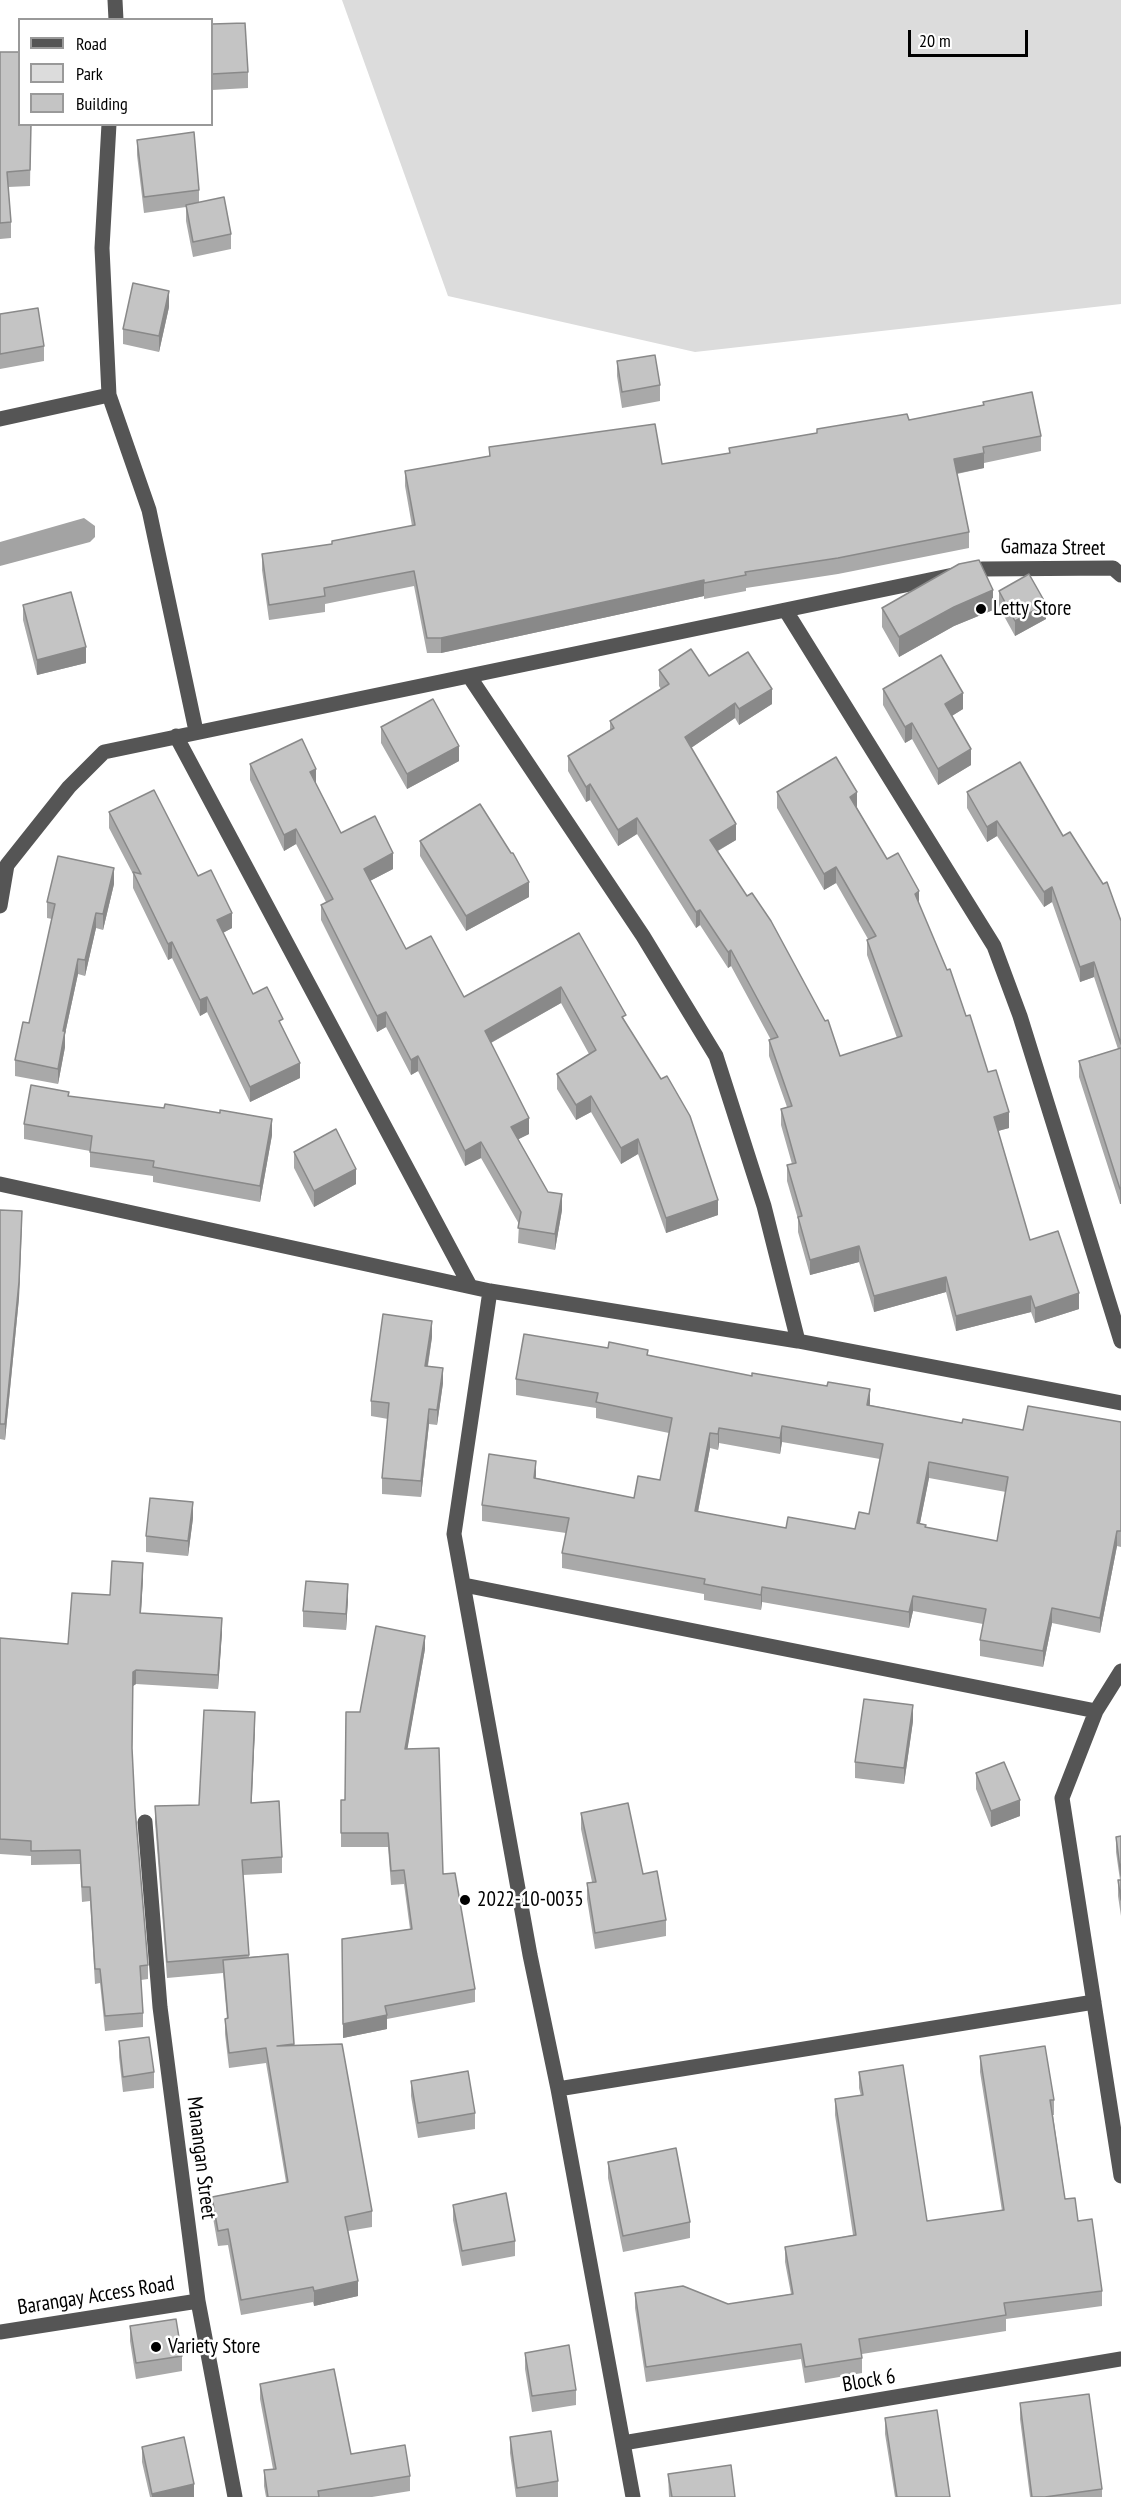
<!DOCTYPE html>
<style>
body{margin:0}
#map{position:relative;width:1121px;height:2497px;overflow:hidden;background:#fff;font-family:"PT Sans Narrow",sans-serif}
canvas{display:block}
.legend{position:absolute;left:18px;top:18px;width:195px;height:108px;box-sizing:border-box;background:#fff;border:2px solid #999;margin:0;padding:8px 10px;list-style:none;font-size:18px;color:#000}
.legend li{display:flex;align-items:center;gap:12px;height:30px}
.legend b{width:30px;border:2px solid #999}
.scale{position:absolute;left:908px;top:30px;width:120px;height:27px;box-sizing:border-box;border:3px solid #000;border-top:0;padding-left:8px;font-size:18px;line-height:21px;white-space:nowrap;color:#000;-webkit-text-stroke:4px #fff;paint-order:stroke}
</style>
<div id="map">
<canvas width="1121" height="2497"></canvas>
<ul class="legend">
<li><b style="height:8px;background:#555"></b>Road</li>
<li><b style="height:16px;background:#dcdcdc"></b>Park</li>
<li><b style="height:16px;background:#c4c4c4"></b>Building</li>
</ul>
<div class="scale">20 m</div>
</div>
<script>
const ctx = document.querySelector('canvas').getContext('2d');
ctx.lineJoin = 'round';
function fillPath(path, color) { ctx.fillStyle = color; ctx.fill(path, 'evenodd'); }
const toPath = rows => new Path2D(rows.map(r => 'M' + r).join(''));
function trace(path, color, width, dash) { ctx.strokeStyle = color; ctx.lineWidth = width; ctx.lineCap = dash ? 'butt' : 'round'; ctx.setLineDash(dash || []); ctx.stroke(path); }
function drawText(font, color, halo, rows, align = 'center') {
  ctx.font = font + ' "PT Sans Narrow",sans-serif'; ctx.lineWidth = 5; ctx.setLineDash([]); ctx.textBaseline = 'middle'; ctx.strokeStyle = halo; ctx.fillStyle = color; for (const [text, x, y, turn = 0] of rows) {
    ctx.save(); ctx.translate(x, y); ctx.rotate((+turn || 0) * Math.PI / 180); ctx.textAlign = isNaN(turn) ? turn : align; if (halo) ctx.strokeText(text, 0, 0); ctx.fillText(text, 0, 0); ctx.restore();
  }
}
fillPath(toPath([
 [342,0,1121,0,1121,304,695,352,448,296]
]), '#dcdcdc');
fillPath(toPath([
 [84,518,95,526,95,537,90,542,0,566,0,542]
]), '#a3a3a3');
trace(toPath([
 [115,0,116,20],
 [109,124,102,248,109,395,149,510,196,731],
 [0,419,109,395],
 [786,611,994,946,1020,1016,1121,1341],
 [469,676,643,936,716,1056,764,1206,798,1341],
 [176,736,470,1286],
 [0,906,7,865,69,787,104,752,982,569,1113,568,1121,575],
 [0,1184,490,1291,798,1341,1121,1403],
 [490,1291,454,1534,530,1955,558,2089,633,2497],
 [464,1585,1096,1711],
 [1121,1671,1096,1711,1062,1798,1121,2176],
 [145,1822,160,2007,198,2301,235,2497],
 [558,2089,1094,2002],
 [0,2332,198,2301],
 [623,2443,1121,2359]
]), '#555', 15);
fillPath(toPath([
 [212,24,248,72,248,88,212,90],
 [0,52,31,124,30,186,8,187,11,222,11,238,0,239],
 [137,140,199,190,199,202,231,234,231,249,193,257,186,221,186,207,144,213,137,155],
 [169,307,159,352,123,344,123,329],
 [0,314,44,346,44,361,0,369],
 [617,361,660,385,660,401,622,408,617,376],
 [983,402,1041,436,1041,451,984,463,984,468,957,474,969,532,969,548,838,574,746,588,746,591,704,599,704,596,441,653,427,653,414,586,325,604,325,612,269,620,262,570,262,554,332,544,412,526,405,486,405,471,489,456,489,447,662,464,729,453,729,448,817,433,817,429,909,420,983,405],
 [999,591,1046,619,1015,636,999,607],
 [23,605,86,663,37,675,23,620],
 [882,608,993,610,954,626,899,657,882,627],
 [659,670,709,676,772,704,739,725,735,718,691,748,736,840,718,851,840,1056,897,1038,867,955,867,940,868,939,836,883,824,890,777,808,777,792,857,808,887,859,919,904,966,1016,1009,1128,998,1131,1030,1240,1079,1309,1035,1323,1031,1312,956,1331,946,1292,874,1312,859,1262,810,1275,798,1232,798,1219,787,1181,787,1165,792,1164,781,1125,781,1109,787,1107,769,1056,769,1040,771,1040,731,966,728,968,700,925,696,928,637,834,618,846,590,800,586,802,568,771,568,756,610,730,610,721,661,689,659,686],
 [883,689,963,709,952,716,971,765,938,785,912,739,905,743,883,705],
 [381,727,459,761,407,789,381,743],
 [250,764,316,784,341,833,393,869,370,881,406,949,464,997,579,933,626,1023,718,1215,666,1233,638,1154,621,1164,591,1112,576,1120,557,1089,557,1074,589,1054,561,1003,491,1043,529,1134,518,1139,548,1192,562,1210,555,1250,518,1243,519,1224,481,1158,465,1166,418,1071,411,1075,386,1027,377,1032,321,920,321,905,326,902,296,844,284,851,250,780],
 [967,792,1063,836,1121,921,1121,1204,1120,1204,1079,1077,1079,1061,1118,1049,1094,977,1080,982,1052,902,1044,907,997,836,987,842,967,808],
 [109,812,198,876,232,928,223,933,253,994,283,1028,300,1078,250,1102,207,1012,200,1016,172,958,168,960,133,888,133,874,109,828],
 [420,841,511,853,529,897,466,931,420,856],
 [114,884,103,930,96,928,85,976,78,974,65,1034,65,1047,58,1084,15,1076,15,1060,29,1023,52,919,47,918,47,902],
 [69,1096,272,1135,260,1202,153,1182,153,1176,90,1167,90,1151,24,1139,24,1124],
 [294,1152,356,1184,314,1207,294,1168],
 [0,1210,22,1226,19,1298,5,1440,0,1439],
 [432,1337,428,1366,443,1383,437,1425,429,1424,421,1497,382,1494,382,1478,388,1419,371,1416,371,1401],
 [648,1355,870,1405,962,1423,1023,1430,1121,1422,1121,1547,1117,1546,1100,1633,1052,1623,1043,1667,980,1656,980,1640,983,1624,913,1611,909,1628,762,1602,761,1610,704,1600,704,1594,562,1568,562,1553,566,1533,482,1521,482,1505,536,1478,634,1498,660,1480,669,1433,596,1418,596,1408,516,1395,516,1379],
 [782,1442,880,1459,869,1514,855,1529,786,1528,698,1512,710,1448,718,1450,719,1443,780,1454],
 [929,1478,1006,1492,997,1541,926,1528,920,1523],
 [193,1518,188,1556,146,1552,146,1536],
 [143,1578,141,1613,222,1632,218,1689,136,1684,133,1686,132,1752,135,1808,148,1965,148,1979,141,1980,143,2013,143,2027,105,2031,100,1983,95,1984,90,1901,82,1902,80,1864,31,1865,31,1856,0,1854,0,1638,68,1644,110,1595],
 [348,1599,346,1630,303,1627,303,1611],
 [425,1649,407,1749,475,1989,475,2002,387,2019,387,2029,343,2038,342,1939,410,1929,404,1884,391,1885,388,1847,341,1847,341,1800,345,1800,360,1712],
 [913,1721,904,1784,855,1778,855,1762],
 [255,1727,251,1803,282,1857,282,1873,243,1875,249,1957,288,1954,294,2046,372,2211,372,2227,348,2231,358,2296,314,2306,313,2302,241,2315,228,2245,218,2246,212,2212,212,2197,286,2182,266,2063,229,2068,225,2034,225,2019,227,2019,223,1973,167,1978,155,1822,155,1806,199,1805],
 [976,1773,1020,1816,991,1827,976,1789],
 [581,1813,643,1874,666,1920,666,1936,595,1949,587,1899,587,1883,592,1882,581,1829],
 [1121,1836,1121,1916,1118,1896,1118,1880,1120,1880,1116,1852,1116,1837],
 [119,2041,154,2072,154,2088,123,2092,119,2057],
 [980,2056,1054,2100,1054,2115,1053,2115,1065,2199,1078,2221,1102,2291,1102,2306,1006,2319,1006,2331,862,2354,862,2373,805,2383,801,2359,646,2382,635,2308,635,2293,728,2304,791,2294,785,2262,785,2247,853,2235,835,2115,835,2099,861,2096,859,2088,859,2072,927,2221,1002,2211,980,2072],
 [411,2081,475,2113,475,2129,418,2138,411,2096],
 [608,2162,690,2222,690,2238,623,2252,608,2178],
 [453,2205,515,2241,515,2256,462,2266,453,2220],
 [130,2326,182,2356,182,2371,136,2379,130,2341],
 [525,2353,576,2390,576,2405,532,2412,525,2369],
 [260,2384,351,2454,410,2476,410,2491,372,2497,266,2497,264,2486,264,2470,273,2469,260,2399],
 [1020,2403,1102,2489,1102,2497,1030,2497,1020,2419],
 [885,2418,950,2497,895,2497,885,2434],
 [510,2437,558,2481,558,2497,516,2497,510,2453],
 [142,2447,194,2497,150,2497,142,2462],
 [668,2474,735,2497,669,2497]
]), '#a9a9a9');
fillPath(toPath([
 [169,291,169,307,159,352,159,336],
 [984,453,984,468,954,474,954,459],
 [704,580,704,596,441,653,441,638],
 [993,590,993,610,954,626,899,657,899,637,954,607],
 [1046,604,1046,619,1015,636,1015,621],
 [86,647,86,663,37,675,37,660],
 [772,689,772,704,739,725,739,709],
 [963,693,963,709,945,720,945,704],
 [735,703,735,718,685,752,685,737],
 [912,723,912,739,905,743,905,727],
 [459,746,459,761,407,789,407,774],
 [971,749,971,765,938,785,938,769],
 [316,769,316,784,310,772],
 [590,784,590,800,586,802,586,787],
 [857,792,857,808,850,797],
 [637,818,637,834,618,846,618,830],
 [997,821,997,836,987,842,987,827],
 [736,824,736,840,710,855,710,840],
 [296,829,296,844,284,851,284,835],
 [393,853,393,869,364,884,364,869],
 [836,867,836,883,824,890,824,874],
 [114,868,114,884,103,930,103,914],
 [529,882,529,897,466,931,466,916],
 [1052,887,1052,902,1044,907,1044,892],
 [919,891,919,907,915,894],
 [700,910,700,925,696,928,696,912],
 [96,913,96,928,85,976,85,960],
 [232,913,232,928,217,936,217,920],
 [172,942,172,958,168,960,168,944],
 [731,950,731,966,728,968,728,952],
 [78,959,78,974,65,1034,65,1047,58,1084,58,1069,63,1031],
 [1094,962,1094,977,1080,982,1080,967],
 [561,987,561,1003,485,1046,485,1031],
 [207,997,207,1012,200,1016,200,1000],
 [386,1012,386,1027,377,1032,377,1016],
 [418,1056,418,1071,411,1075,411,1060],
 [300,1063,300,1078,250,1102,250,1087],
 [591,1096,591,1112,576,1120,576,1105],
 [1009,1112,1009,1128,994,1132,994,1117],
 [529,1118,529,1134,511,1143,511,1127],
 [272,1119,272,1135,260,1202,260,1186],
 [638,1139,638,1154,621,1164,621,1148],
 [481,1142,481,1158,465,1166,465,1151],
 [356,1169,356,1184,314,1207,314,1191],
 [1121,1188,1121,1204,1120,1204,1120,1189],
 [562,1194,562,1210,555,1250,555,1234],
 [718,1200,718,1215,666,1233,666,1218],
 [22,1211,19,1298,5,1440,5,1424],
 [859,1246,859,1262,810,1275,810,1260],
 [946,1277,946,1292,874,1312,874,1296],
 [1079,1293,1079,1309,1035,1323,1035,1308],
 [1031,1296,1031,1312,956,1331,956,1316],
 [432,1321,432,1337,425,1382,425,1366],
 [443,1368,443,1383,437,1425,437,1410],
 [870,1389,870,1404,867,1420,867,1405],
 [429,1409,429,1424,421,1497,421,1481],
 [782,1426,782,1442,780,1454,780,1438],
 [719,1428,719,1443,718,1450,718,1434],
 [710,1433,710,1448,695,1527,695,1511],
 [536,1461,536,1476,534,1493,534,1478],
 [929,1462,929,1478,917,1538,917,1523],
 [193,1502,193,1518,188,1556,188,1541],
 [1117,1531,1117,1546,1100,1633,1100,1618],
 [143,1563,143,1578,140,1628,140,1613],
 [348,1584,348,1599,346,1630,346,1614],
 [762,1587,762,1602,761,1610,761,1595],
 [913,1596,913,1611,909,1628,909,1612],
 [1052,1608,1052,1623,1043,1667,1043,1651],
 [222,1618,222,1632,218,1689,218,1675],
 [425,1636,425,1649,405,1763,405,1749],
 [136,1670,136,1684,133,1686,133,1672],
 [913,1705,913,1721,904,1784,904,1768],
 [255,1712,255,1727,251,1819,251,1803],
 [1020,1800,1020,1816,991,1827,991,1811],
 [387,2015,387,2029,343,2038,343,2024],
 [358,2281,358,2296,314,2306,314,2291],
 [194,2484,194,2497,152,2497,152,2494]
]), '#898989');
const building = toPath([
 [245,23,248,72,212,74,212,24,245,23],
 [0,52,20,52,20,124,31,124,30,170,7,172,11,222,0,223,0,52],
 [194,132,199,190,144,197,137,140,194,132],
 [224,197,231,234,193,242,186,205,224,197],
 [133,283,169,291,159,336,123,329,133,283],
 [38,308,44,346,0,354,0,314,38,308],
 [655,355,660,385,622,392,617,361,655,355],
 [1032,392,1041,436,983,447,984,453,954,459,969,532,838,558,745,572,746,575,704,583,704,580,441,638,427,638,414,571,324,588,325,596,269,605,262,554,332,544,332,541,415,525,405,471,490,456,489,447,655,424,662,464,730,453,729,448,817,433,817,429,907,414,909,420,984,405,983,402,1032,392],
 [979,560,993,590,954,607,899,637,882,608,959,564,979,560],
 [1029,574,1046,604,1015,621,999,591,1029,574],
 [71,592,86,647,37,660,23,605,71,592],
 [691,649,709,676,748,652,772,689,739,709,735,703,685,737,736,824,710,840,747,896,752,893,771,921,825,1021,828,1020,840,1056,902,1036,867,940,876,936,836,867,824,874,777,792,836,757,857,792,850,797,887,859,898,853,919,891,915,894,947,970,950,969,966,1016,970,1015,988,1072,996,1070,1009,1112,994,1117,1030,1240,1058,1231,1079,1293,1035,1308,1031,1296,956,1316,946,1277,874,1296,859,1246,810,1260,798,1217,802,1216,787,1165,796,1163,781,1109,792,1106,769,1040,778,1037,731,950,728,952,700,910,696,912,637,818,618,830,590,784,586,787,568,756,614,728,610,721,669,684,659,670,691,649],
 [941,655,963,693,945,704,971,749,938,769,912,723,905,727,883,689,941,655],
 [433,699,459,746,407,774,381,727,433,699],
 [302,739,316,769,310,772,341,833,375,816,393,853,364,869,406,949,431,936,464,997,579,933,626,1015,622,1017,661,1079,667,1076,690,1116,718,1200,666,1218,638,1139,621,1148,591,1096,576,1105,557,1074,596,1050,561,987,485,1031,529,1118,511,1127,548,1192,562,1194,555,1234,518,1228,521,1212,481,1142,465,1151,418,1056,411,1060,386,1012,377,1016,321,905,333,899,296,829,284,835,250,764,302,739],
 [1020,762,1063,836,1070,832,1103,884,1107,882,1121,921,1121,1044,1094,962,1080,967,1052,887,1044,892,997,821,987,827,967,792,1020,762],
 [154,790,198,876,211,870,232,913,217,920,253,994,267,987,283,1019,279,1021,300,1063,250,1087,207,997,200,1000,172,942,168,944,133,872,141,874,109,812,154,790],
 [480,804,511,853,513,853,529,882,466,916,420,841,480,804],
 [58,856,114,868,103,914,96,913,85,960,78,959,63,1031,65,1031,58,1069,15,1060,23,1022,29,1023,55,904,47,902,58,856],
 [1121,1048,1121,1188,1120,1189,1079,1061,1121,1048],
 [31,1085,69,1092,68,1096,164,1108,165,1104,220,1113,220,1110,272,1119,260,1186,153,1167,154,1161,90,1152,92,1136,24,1124,31,1085],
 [336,1129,356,1169,314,1191,294,1152,336,1129],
 [0,1210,22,1211,19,1282,5,1424,0,1424,0,1210],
 [383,1314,432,1321,425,1366,443,1368,437,1410,429,1409,421,1481,382,1478,389,1403,371,1401,383,1314],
 [524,1334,608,1348,609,1342,648,1350,647,1355,752,1376,752,1373,827,1386,828,1382,870,1389,867,1405,962,1423,963,1419,1023,1430,1028,1406,1121,1422,1121,1531,1117,1531,1100,1618,1052,1608,1043,1651,980,1640,986,1609,913,1596,909,1612,762,1587,761,1595,704,1584,705,1579,562,1553,569,1518,482,1505,489,1454,536,1461,534,1478,634,1498,638,1476,660,1480,672,1418,596,1402,598,1393,516,1379,524,1334],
 [782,1426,883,1444,869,1514,859,1512,855,1529,788,1517,786,1528,695,1511,710,1433,718,1434,719,1428,780,1438,782,1426],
 [929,1462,1008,1477,997,1541,925,1527,926,1525,917,1523,929,1462],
 [150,1498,193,1502,188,1541,146,1536,150,1498],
 [112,1561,143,1563,140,1613,222,1618,218,1675,136,1670,133,1672,132,1748,135,1808,148,1965,140,1966,143,2013,105,2016,100,1969,95,1969,90,1887,82,1887,80,1850,31,1851,31,1841,0,1839,0,1638,68,1644,72,1593,110,1595,112,1561],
 [306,1581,348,1584,346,1614,303,1611,306,1581],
 [376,1626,425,1636,405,1749,439,1748,443,1874,455,1873,475,1989,385,2006,387,2015,343,2024,342,1939,412,1929,404,1870,391,1871,388,1833,341,1833,341,1800,345,1800,346,1712,360,1712,376,1626],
 [864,1699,913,1705,904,1768,855,1762,864,1699],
 [204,1710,255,1712,251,1803,279,1801,282,1857,242,1860,249,1955,167,1962,155,1806,199,1805,204,1710],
 [1004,1762,1020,1800,991,1811,976,1773,1004,1762],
 [628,1803,643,1874,657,1871,666,1920,595,1933,587,1883,596,1882,581,1813,628,1803],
 [1121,1836,1121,1876,1116,1837,1121,1836],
 [1118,1880,1121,1880,1121,1900,1118,1880],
 [288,1954,294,2044,277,2046,342,2044,372,2211,345,2217,358,2281,314,2291,313,2287,241,2300,228,2229,218,2231,212,2197,288,2182,266,2048,229,2053,225,2019,228,2018,223,1960,288,1954],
 [149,2037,154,2072,123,2077,119,2041,149,2037],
 [1045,2046,1054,2100,1050,2100,1065,2199,1075,2198,1078,2221,1092,2219,1102,2291,1004,2303,1006,2315,859,2339,862,2358,805,2367,801,2344,646,2367,635,2293,683,2286,728,2304,793,2294,785,2247,856,2235,835,2099,863,2095,859,2072,903,2065,927,2221,1004,2210,980,2056,1045,2046],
 [468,2071,475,2113,418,2123,411,2081,468,2071],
 [676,2148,690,2222,623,2236,608,2162,676,2148],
 [506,2193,515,2241,462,2251,453,2205,506,2193],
 [176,2319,182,2356,136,2363,130,2326,176,2319],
 [569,2345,576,2390,532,2396,525,2353,569,2345],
 [334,2369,351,2454,405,2445,410,2476,318,2491,319,2497,268,2497,264,2470,276,2469,260,2384,334,2369],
 [1089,2394,1102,2489,1045,2497,1032,2497,1020,2403,1089,2394],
 [937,2410,950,2497,897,2497,885,2418,937,2410],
 [551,2431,558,2481,517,2488,510,2437,551,2431],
 [184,2437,194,2484,152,2494,142,2447,184,2437],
 [731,2465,735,2497,672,2497,668,2474,731,2465]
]);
fillPath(building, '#c4c4c4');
trace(building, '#898989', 1.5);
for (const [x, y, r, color] of [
 [981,609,6,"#000"],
 [465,1900,6,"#000"],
 [156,2347,6,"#000"]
]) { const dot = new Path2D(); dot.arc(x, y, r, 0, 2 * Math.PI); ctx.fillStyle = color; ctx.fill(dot); trace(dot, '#fff', 2); }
drawText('21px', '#000', '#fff', [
 ["Gamaza Street",1053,548,1],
 ["Manangan Street",201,2158,83],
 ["Barangay Access Road",96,2296,-9],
 ["Block 6",869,2381,-10]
]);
drawText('21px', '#000', '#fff', [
 ["Letty Store",993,609],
 ["2022-10-0035",477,1900],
 ["Variety Store",168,2347]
], 'left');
</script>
